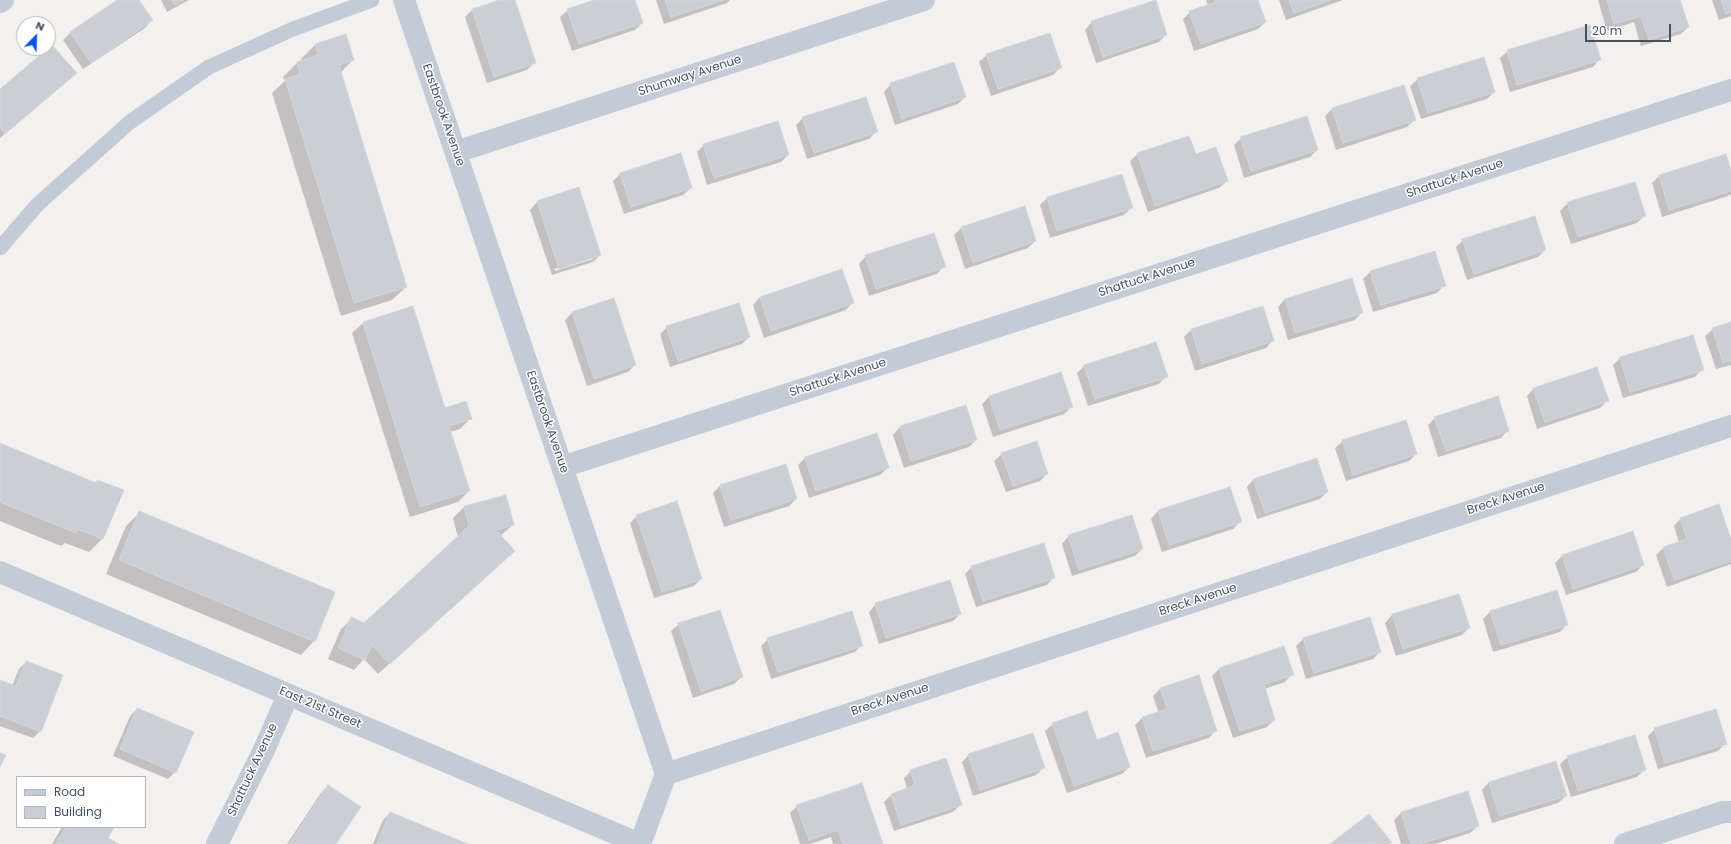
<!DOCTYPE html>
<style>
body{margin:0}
#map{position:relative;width:1731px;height:844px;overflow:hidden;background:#f3f1f0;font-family:Poppins,sans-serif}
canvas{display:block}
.legend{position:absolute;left:16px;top:776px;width:130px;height:52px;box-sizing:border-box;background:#fff;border:1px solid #b5b9bf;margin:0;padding:5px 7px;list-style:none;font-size:12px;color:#465160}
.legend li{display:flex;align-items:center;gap:8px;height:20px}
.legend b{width:20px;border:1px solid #b5b9bf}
.north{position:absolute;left:16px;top:16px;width:40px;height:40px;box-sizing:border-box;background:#fff;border:1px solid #b5b9bf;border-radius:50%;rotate:23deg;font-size:11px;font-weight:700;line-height:16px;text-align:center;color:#465160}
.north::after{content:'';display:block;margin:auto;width:14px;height:18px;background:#0552f8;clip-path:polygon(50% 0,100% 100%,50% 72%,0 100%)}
.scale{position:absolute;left:1585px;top:24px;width:86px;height:18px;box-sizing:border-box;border:2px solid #465160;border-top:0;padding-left:5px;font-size:12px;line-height:14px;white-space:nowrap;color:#465160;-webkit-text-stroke:3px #fff;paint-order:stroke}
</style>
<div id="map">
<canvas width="1731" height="844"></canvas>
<ul class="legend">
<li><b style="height:5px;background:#c3cbd7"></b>Road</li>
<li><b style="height:11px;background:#ccced6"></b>Building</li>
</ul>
<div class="north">N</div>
<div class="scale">20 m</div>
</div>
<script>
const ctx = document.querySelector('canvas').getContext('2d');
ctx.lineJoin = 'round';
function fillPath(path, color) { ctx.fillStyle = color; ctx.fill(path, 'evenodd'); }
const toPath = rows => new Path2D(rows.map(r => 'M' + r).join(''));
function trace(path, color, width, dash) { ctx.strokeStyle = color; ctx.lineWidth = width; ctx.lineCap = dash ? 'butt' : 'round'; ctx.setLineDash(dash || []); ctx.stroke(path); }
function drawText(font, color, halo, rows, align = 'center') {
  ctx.font = font + ' Poppins,sans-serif'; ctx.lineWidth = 3; ctx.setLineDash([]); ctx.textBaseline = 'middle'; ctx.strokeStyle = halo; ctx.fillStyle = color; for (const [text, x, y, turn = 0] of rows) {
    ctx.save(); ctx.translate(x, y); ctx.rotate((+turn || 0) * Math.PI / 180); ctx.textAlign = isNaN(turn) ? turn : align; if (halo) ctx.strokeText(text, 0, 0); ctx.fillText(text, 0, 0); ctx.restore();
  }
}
fillPath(toPath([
 [119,0,138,0,152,20,145,28,83,69,63,40,70,33],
 [161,0,189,0,167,12],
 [502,0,514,0,535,62,527,70,487,83,465,17,472,10],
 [597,0,634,0,642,23,635,30,572,51,560,17,568,10],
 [656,0,730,0,727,3,664,24],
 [1206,0,1257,0,1265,22,1258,29,1194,51,1183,19,1190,12,1208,6],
 [1279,0,1343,0,1286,20],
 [1598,0,1679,0,1688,27,1681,34,1641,46,1634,22,1607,31],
 [1712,0,1731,0,1731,16,1719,20],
 [1092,22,1166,35,1159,42,1096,63,1085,30],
 [346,35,353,60,340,73,406,287,392,300,341,316,272,93,285,81,283,77,297,63,302,61,301,59,315,45],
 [1508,51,1600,59,1593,67,1510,92,1500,58],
 [987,55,1061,67,1053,75,991,96,979,62],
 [75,73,68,80,0,138,0,90],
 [1418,79,1494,92,1487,99,1421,119,1410,86],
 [891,84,965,97,958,104,895,125,884,92],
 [1403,86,1414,120,1407,127,1336,150,1325,116,1332,109],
 [803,118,877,131,869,139,807,159,796,125],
 [1241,138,1317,150,1310,157,1244,178,1234,145],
 [704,145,788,155,781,162,707,185,697,152],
 [1138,154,1195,155,1227,181,1219,188,1148,212,1130,161],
 [1725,156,1731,174,1731,194,1728,196,1662,217,1652,183,1659,176],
 [620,174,691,188,683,195,624,214,613,181],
 [1121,175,1131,208,1124,215,1050,238,1040,205,1047,198],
 [578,189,600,255,593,262,552,275,530,210,537,202],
 [593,257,593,259,555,271,554,269],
 [1568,203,1644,216,1637,223,1571,244,1560,211],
 [1024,207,1035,241,1028,248,965,269,954,235,961,228],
 [1463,240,1545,250,1538,257,1467,280,1456,247],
 [1434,252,1444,285,1437,293,1373,312,1363,279,1370,272],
 [866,256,944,266,937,274,869,296,859,264],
 [1351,279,1362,312,1355,320,1288,340,1278,307,1285,299],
 [760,297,853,302,846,310,764,338,753,305],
 [613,299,635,365,628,372,587,386,565,320,572,313],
 [413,308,445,409,471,418,460,429,450,432,469,491,458,502,410,517,352,333,363,323],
 [1731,323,1731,365,1716,369,1705,336,1713,329],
 [667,327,749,337,742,344,670,367,660,334],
 [1191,330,1273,340,1266,348,1195,371,1184,337],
 [1692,336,1702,369,1695,377,1623,398,1613,365,1620,358],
 [1084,366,1166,376,1159,384,1088,406,1077,373],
 [1534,388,1607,401,1600,408,1537,429,1527,396],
 [989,397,1071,407,1064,414,993,437,982,404],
 [1435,418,1508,430,1501,438,1438,457,1428,425],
 [900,427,976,440,969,447,904,468,893,435],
 [1343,441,1416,454,1409,461,1346,481,1335,448],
 [0,444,95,484,97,481,102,539,89,552,65,543,61,546,0,521],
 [1002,454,1047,474,1040,481,1006,492,994,461],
 [805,458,888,468,880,475,809,498,798,465],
 [785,466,796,499,789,506,724,527,713,493,720,486],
 [1254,479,1327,492,1320,499,1257,519,1247,487],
 [505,497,513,525,500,536,503,561,378,674,364,659,354,670,328,659,341,629,352,619,365,624,458,537,453,518,464,507],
 [1158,511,1240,522,1233,529,1162,552,1151,519],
 [140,512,314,641,301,655,106,574,126,526],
 [637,516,701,579,694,586,654,598,630,523],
 [1681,518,1731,542,1731,564,1667,587,1656,555,1663,548,1679,543,1674,526],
 [1632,533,1643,565,1636,572,1566,595,1555,563,1562,556],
 [1069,536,1142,549,1135,556,1072,576,1062,544],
 [972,567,1054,577,1047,585,976,607,965,574],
 [876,604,960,614,953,621,879,644,869,612],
 [1490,612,1567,624,1560,632,1493,652,1483,619],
 [1392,615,1469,628,1462,635,1396,656,1385,623],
 [1369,618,1380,652,1373,659,1306,679,1296,646,1303,639],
 [679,624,741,677,734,684,693,698,671,631],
 [768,639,862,645,855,652,771,679,761,646],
 [26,662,40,731,33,738,0,726,0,681,12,686,19,669],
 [1220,668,1292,674,1285,682,1264,689,1274,720,1267,727,1233,738,1212,676],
 [1198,676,1216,730,1209,738,1146,758,1135,725,1142,718,1159,713,1153,696,1160,689],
 [137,709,175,772,168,779,113,756,130,716],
 [1053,724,1096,741,1129,767,1122,774,1067,793,1045,731],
 [1655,729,1726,743,1718,751,1658,769,1648,736],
 [969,755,1043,768,1036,775,973,796,962,762],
 [1568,757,1644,770,1637,777,1571,797,1560,764],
 [911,771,961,804,953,812,894,831,884,802,891,795,907,789,904,778],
 [1489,782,1566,796,1558,803,1492,823,1482,790],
 [328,786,335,844,287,844,321,793],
 [1467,793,1478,826,1470,833,1435,844,1401,844,1394,820,1401,813],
 [797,806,882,844,833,844,831,837,810,844,800,844,790,813],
 [390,813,466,844,373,844,383,820],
 [1369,816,1390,843,1389,844,1332,844],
 [62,827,113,827,107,838,117,844,52,844]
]), '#0003');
const building = toPath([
 [117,0,139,0,153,20,91,63,70,32,117,0],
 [172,0,184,0,175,5,172,0],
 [499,0,515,0,536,63,494,77,472,9,499,0],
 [594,0,635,0,643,23,579,44,567,9,594,0],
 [665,0,724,0,671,17,665,0],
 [1156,0,1167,35,1103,57,1091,21,1156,0],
 [1215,0,1258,0,1266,22,1201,44,1189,11,1216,2,1215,0],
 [1289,0,1331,0,1294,13,1289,0],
 [1607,0,1680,0,1689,27,1649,40,1641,16,1614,24,1607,0],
 [1721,0,1731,0,1731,12,1726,14,1721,0],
 [1590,25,1601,60,1517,85,1507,50,1590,25],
 [1050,33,1062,68,998,89,986,54,1050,33],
 [346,34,354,60,339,65,407,287,354,303,285,79,300,74,297,62,318,55,315,44,346,34],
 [52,45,77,73,5,134,0,127,0,89,52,45],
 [1484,57,1495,92,1428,113,1417,78,1484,57],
 [954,62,966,97,902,119,890,83,954,62],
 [1404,85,1416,120,1343,143,1332,108,1404,85],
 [866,97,878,132,814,153,802,117,866,97],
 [1307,116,1318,150,1251,171,1240,137,1307,116],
 [778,121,789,155,714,178,703,144,778,121],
 [1189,136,1196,154,1216,147,1228,181,1155,206,1137,153,1189,136],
 [681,153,692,188,631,207,620,173,681,153],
 [1726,154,1731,170,1731,191,1669,210,1659,175,1726,154],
 [1122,174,1133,208,1057,231,1047,197,1122,174],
 [1635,182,1646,216,1578,237,1567,202,1635,182],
 [579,187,601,255,559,269,537,201,579,187],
 [1025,206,1036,241,973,263,961,227,1025,206],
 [1535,216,1546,250,1474,274,1462,239,1535,216],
 [934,233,946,267,876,289,865,255,934,233],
 [1435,251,1446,286,1381,305,1370,271,1435,251],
 [842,269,854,303,771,331,760,297,842,269],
 [1352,278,1363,313,1295,333,1285,299,1352,278],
 [614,298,636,365,594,379,572,312,614,298],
 [739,303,750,337,678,361,666,326,739,303],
 [413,306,445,408,466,401,472,419,449,426,470,491,420,507,363,322,413,306],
 [1263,306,1274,341,1202,364,1191,329,1263,306],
 [1731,322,1731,360,1723,363,1712,328,1731,322],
 [1693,335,1704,370,1630,392,1620,357,1693,335],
 [1156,342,1168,377,1095,399,1084,365,1156,342],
 [1597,367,1609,401,1545,422,1533,388,1597,367],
 [1061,372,1073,407,1000,430,989,396,1061,372],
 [1498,396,1509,431,1446,451,1434,417,1498,396],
 [966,405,977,440,911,461,900,426,966,405],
 [1406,420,1417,454,1353,475,1342,440,1406,420],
 [877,433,889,468,816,491,805,457,877,433],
 [1037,441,1048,474,1013,486,1001,453,1037,441],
 [0,443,96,483,97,480,124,490,103,539,77,529,76,533,0,502,0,443],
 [1317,458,1328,492,1265,513,1253,479,1317,458],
 [786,464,797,499,731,520,720,485,786,464],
 [1230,487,1242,522,1169,545,1158,510,1230,487],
 [506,495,514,525,496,530,515,551,390,664,372,645,365,660,338,648,351,617,364,623,469,526,464,506,506,495],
 [677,501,702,579,662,592,636,515,677,501],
 [1719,504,1731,539,1731,561,1674,580,1663,547,1687,539,1680,518,1719,504],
 [139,511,335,592,315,642,119,560,139,511],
 [1132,515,1143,549,1079,570,1068,535,1132,515],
 [1633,531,1644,565,1573,589,1562,555,1633,531],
 [1044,543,1055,578,983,601,971,566,1044,543],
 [950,580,961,614,886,638,875,603,950,580],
 [1557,590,1568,625,1501,645,1490,611,1557,590],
 [1459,594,1470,628,1403,649,1392,614,1459,594],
 [720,610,743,677,701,691,678,623,720,610],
 [852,611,863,646,778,672,767,638,852,611],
 [1370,617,1381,652,1314,673,1303,638,1370,617],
 [1284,646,1294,675,1264,684,1275,720,1240,731,1219,668,1284,646],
 [26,661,63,675,41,732,0,716,0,680,16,686,26,661],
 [1199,675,1217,731,1153,751,1142,717,1167,709,1160,688,1199,675],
 [137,708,194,732,176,773,120,749,137,708],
 [1716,709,1727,744,1665,763,1654,728,1716,709],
 [1087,711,1097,740,1118,732,1130,767,1074,786,1052,723,1087,711],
 [1033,733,1045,768,980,790,968,754,1033,733],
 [1635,735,1646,770,1578,791,1567,756,1635,735],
 [0,753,6,755,0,767,0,753],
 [946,758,962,805,901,825,891,794,915,785,910,770,946,758],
 [1556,761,1567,796,1499,816,1489,782,1556,761],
 [862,783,883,844,843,844,838,830,809,840,796,805,862,783],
 [328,785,361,807,336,844,289,844,328,785],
 [1468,791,1479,826,1420,844,1411,844,1401,812,1468,791],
 [390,812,468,844,377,844,390,812],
 [1369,814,1392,843,1330,844,1369,814],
 [66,827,114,827,108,838,119,844,56,844,66,827]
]);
fillPath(building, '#ccced6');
trace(building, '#d4d5dc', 1);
trace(toPath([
 [0,248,37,205,130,122,209,67,293,29,372,0]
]), '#c3cbd7', 15);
trace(toPath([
 [404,0,666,774,640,844],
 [0,2,3,0],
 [456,152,924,0],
 [562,467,1731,90],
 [666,774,1731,426],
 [217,844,263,752,288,695],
 [1625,844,1723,812,1731,812]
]), '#c3cbd7', 22);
trace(toPath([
 [0,572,640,844]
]), '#c3cbd7', 22);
drawText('12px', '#465160', '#fff', [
 ["Shumway Avenue",690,76,-18],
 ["Eastbrook Avenue",443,115,71],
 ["Shattuck Avenue",1455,179,-18],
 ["Shattuck Avenue",1147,278,-18],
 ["Shattuck Avenue",838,378,-18],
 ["Eastbrook Avenue",547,422,71],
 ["Breck Avenue",1506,499,-18],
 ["Breck Avenue",1198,600,-18],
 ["Breck Avenue",890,700,-18],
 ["East 21st Street",320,708,23],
 ["Shattuck Avenue",253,770,-65]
]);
</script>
